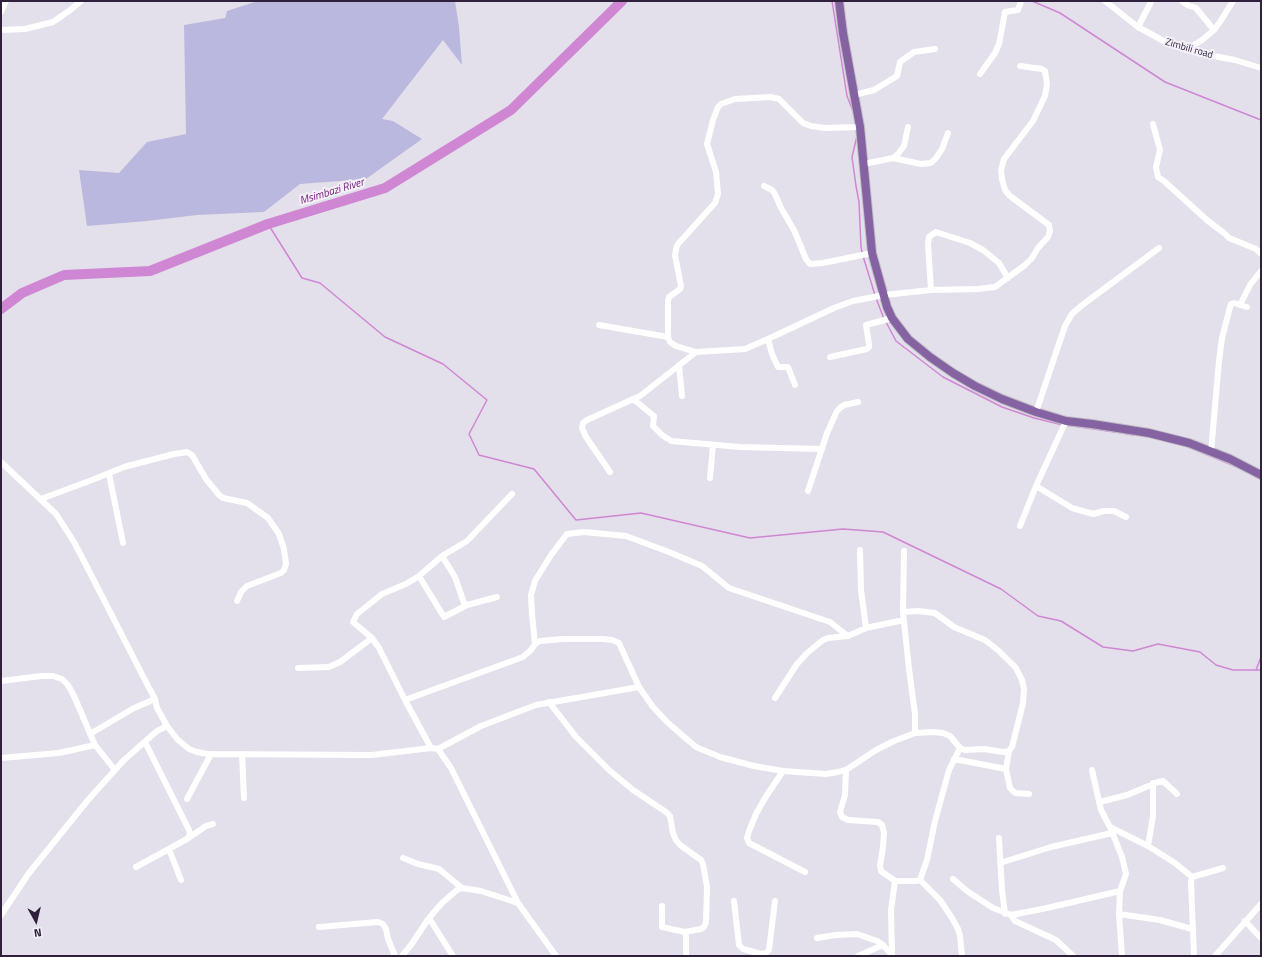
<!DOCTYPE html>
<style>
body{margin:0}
#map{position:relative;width:1262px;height:957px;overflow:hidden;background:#e4e0eb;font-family:"Titillium Web",sans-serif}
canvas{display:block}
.frame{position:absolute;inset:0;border:2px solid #2f203c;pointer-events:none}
.north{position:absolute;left:16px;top:901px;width:40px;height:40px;-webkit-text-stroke:3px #f3f0f8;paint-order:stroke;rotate:172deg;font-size:11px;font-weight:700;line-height:16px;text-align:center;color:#2f203c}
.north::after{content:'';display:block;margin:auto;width:14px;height:18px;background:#2f203c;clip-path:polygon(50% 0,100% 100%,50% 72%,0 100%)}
</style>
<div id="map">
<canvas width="1262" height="957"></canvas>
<div class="frame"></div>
<div class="north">N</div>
</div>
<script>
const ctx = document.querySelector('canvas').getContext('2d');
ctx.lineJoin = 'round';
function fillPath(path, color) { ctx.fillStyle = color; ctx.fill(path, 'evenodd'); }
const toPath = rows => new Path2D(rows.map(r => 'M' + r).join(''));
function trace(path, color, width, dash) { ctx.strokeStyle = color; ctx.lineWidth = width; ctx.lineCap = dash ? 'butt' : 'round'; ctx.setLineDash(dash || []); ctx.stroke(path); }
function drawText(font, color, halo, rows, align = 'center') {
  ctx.font = font + ' "Titillium Web",sans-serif'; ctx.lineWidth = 4; ctx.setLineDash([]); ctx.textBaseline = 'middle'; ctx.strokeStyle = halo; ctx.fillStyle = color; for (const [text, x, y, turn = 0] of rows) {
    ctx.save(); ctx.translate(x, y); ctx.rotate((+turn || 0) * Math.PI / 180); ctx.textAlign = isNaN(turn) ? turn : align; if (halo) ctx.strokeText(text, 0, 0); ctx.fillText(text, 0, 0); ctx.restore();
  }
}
fillPath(toPath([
 [258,1,455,1,459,27,462,65,443,40,382,119,393,121,422,139,366,179,300,184,264,212,197,215,147,221,87,226,79,170,119,173,147,142,186,134,184,25,225,18,227,11]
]), '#bab8de');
trace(toPath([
 [832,1,847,96,853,111],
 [1032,1,1060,13,1165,82,1261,120],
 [857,136,852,157,856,186,859,202,861,247,862,252],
 [268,224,302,278,320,283,385,337,443,364,487,400,469,434,479,455,534,469,576,520,641,513,750,538,843,529,883,532,1001,589,1038,616,1061,621,1103,647,1133,651,1158,644,1200,652,1216,665,1233,670,1261,670],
 [863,256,875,295],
 [876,298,884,319],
 [886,322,896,341,943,377,1002,407,1034,418,1063,425],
 [1066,425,1122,433],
 [1126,434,1134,435],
 [1186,446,1237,467],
 [1256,670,1261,657]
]), '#cf86d3', 1.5);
trace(toPath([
 [1,309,22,293,64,275,150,271,268,224,385,188,511,110,622,1]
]), '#cf86d3', 10);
const major = toPath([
 [839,1,843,33,860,127,872,253,887,307,892,318,908,339,930,357,953,373,975,386,1002,399,1036,412,1066,421,1092,424,1149,433,1189,443,1230,459,1261,475]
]);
trace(major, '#c1bcc4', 10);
trace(toPath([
 [1105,1,1138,27,1171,45,1197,53,1235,60,1261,68],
 [1182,1,1187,5,1196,8,1214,30],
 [1,12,6,1],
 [1138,27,1150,4,1151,1],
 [1,30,25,29,53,22,69,11,81,1],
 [1186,50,1202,40,1214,30,1220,22,1233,1],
 [980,74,995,53,999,44,1005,12,1018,10,1021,1],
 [854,95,874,90,897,76,900,62,914,52,935,49],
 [1153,124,1160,150,1156,167,1158,177,1164,181,1208,221,1224,233,1229,238,1256,249,1261,254],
 [860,127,825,128,811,126,803,123,779,99,771,97,735,99,721,104,718,107,713,120,707,144,716,172,718,194,715,203,677,245,675,255,681,286,680,289,669,297,668,301,668,337,670,342,676,346,696,352,745,349,768,339,834,308,853,301,884,295,931,290,978,289,995,287,1025,265,1032,258,1038,248,1048,237,1050,231,1049,225,1010,196,1005,190,1002,179,1001,170,1004,159,1033,121,1045,96,1047,84,1045,71,1042,69,1020,66],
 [893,158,921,164,931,163,936,158,942,149,948,133],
 [864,164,893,158,898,154,904,146,908,127],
 [764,186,772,190,775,194,781,208,794,230,806,259,810,264,823,263,872,253],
 [931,290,928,244,929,237,936,232,970,243,983,250,999,263,1008,278],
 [1240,305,1250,285,1261,271],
 [599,325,668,337],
 [768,339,772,354,778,367,788,367,795,385],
 [830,357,867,349,869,347,869,344,866,325,892,318],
 [679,365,682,396],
 [633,399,654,416,653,426,662,435,671,441,740,447,822,449],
 [1036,412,1065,326,1072,314,1081,306,1159,248],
 [1211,452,1219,361,1222,338,1230,307,1231,304,1234,303,1247,307],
 [1,462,56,514,74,542,85,563,146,682,155,699,157,708,167,726,178,740,189,749,197,752,208,754,372,755,431,748,438,749,481,726,536,705,639,687],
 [610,472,586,437,582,428,583,423,587,420,640,396,696,352],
 [109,474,123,543],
 [710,478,713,445],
 [1036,486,1072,508,1093,514,1104,511,1114,511,1126,517],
 [808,491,827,433,837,411,840,408,844,405,858,402],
 [41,499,92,480,124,467,174,454,187,452,192,455,206,479,219,495,223,498,247,503,268,518,279,534,284,549,286,564,284,570,281,573,247,586,241,592,237,601],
 [1020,526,1036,486,1066,421],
 [860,550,861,590,866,628],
 [904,551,903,612,909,669,915,714,915,733],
 [442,556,455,577,464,603,467,605,497,597],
 [419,576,444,617,467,605],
 [535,644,532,614,531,595,535,581,551,555,567,534,584,532,626,536,669,552,702,566,729,588,830,622,848,636],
 [298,668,329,667,340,662,372,638],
 [1,681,41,676,53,676,62,679,68,685,74,696,95,745,115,770],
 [775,698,797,664,807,653,823,640,828,638,848,636,866,628,904,620],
 [405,700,523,657,531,650,535,644,540,641,562,639,603,639,612,640,619,643,639,687,653,707,668,723,696,747,720,757,754,766,783,771,826,774,838,772,846,770,876,750,894,741,915,733,933,732,943,733,950,736,960,748,965,750,984,749,1004,752,1009,751,1012,747,1023,703,1024,689,1022,680,1016,668,999,651,985,640,954,627,935,613,918,611,903,612],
 [549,702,576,737,609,770,633,790,666,812,670,816,673,833,676,840,680,845,701,860,703,864,707,887,706,922,704,927,701,929,685,932],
 [90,734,134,708,155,699],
 [431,748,405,700,379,648,372,638,353,622,357,614,382,594,406,584,419,576,442,556,467,541,512,494],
 [438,749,451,768,518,903,556,956],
 [1009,751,1006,769,1010,788,1015,793,1029,794],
 [242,754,244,798],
 [1,758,59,753,95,745],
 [954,759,1006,769],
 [846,770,845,795,840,812,842,817,848,820,878,822,882,825,884,833,883,847,880,866,881,871,895,881],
 [1092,770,1101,810,1110,827,1148,846,1175,863,1192,877],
 [783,771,765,798,756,814,749,831,747,838,749,843,805,872],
 [187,799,211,754],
 [1100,802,1127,795,1158,782,1163,781,1177,794],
 [1110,827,1122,857,1126,874,1120,891,1119,914,1122,956],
 [999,838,1002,890,1005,914],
 [187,839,206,826,213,824],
 [1148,846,1153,816,1153,783],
 [169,849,181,880],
 [403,858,418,864,439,869,462,888],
 [1000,863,1051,847,1112,833],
 [136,867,187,839,190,835,189,830,145,742],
 [953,879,967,891,993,908,1011,915,1047,908,1120,891],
 [920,880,940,900,952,918,958,929,960,936,962,956],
 [734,901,739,945,743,949,758,953,760,956],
 [662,906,662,927,685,932,686,936,686,956],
 [1119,914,1160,920,1192,929],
 [1,915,29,873,88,800,124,760,157,731,167,726],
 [1011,915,1015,921,1056,940,1073,956],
 [429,918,453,956],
 [1245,921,1261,938],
 [319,927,378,922,383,924,386,929,388,939,395,956],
 [817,938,836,935,857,934,877,941,883,945,892,955],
 [760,954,766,953,769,950,775,901],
 [402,956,411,945,429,918,442,903,457,890,462,888,481,891,518,903],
 [858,956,883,945],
 [892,956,891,910,895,881,916,881,920,880,921,877,927,860,935,821,949,770,960,748],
 [1194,956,1191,882,1192,877,1223,868],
 [1215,956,1261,904]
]), '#fff', 6);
trace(major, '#8563a3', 8);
drawText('10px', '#2f203c', '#f3f0f8', [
 ["Zimbili road",1189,49,16]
]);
drawText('italic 11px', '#76187a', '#f3f0f8', [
 ["Msimbazi River",332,192,-17]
]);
</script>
